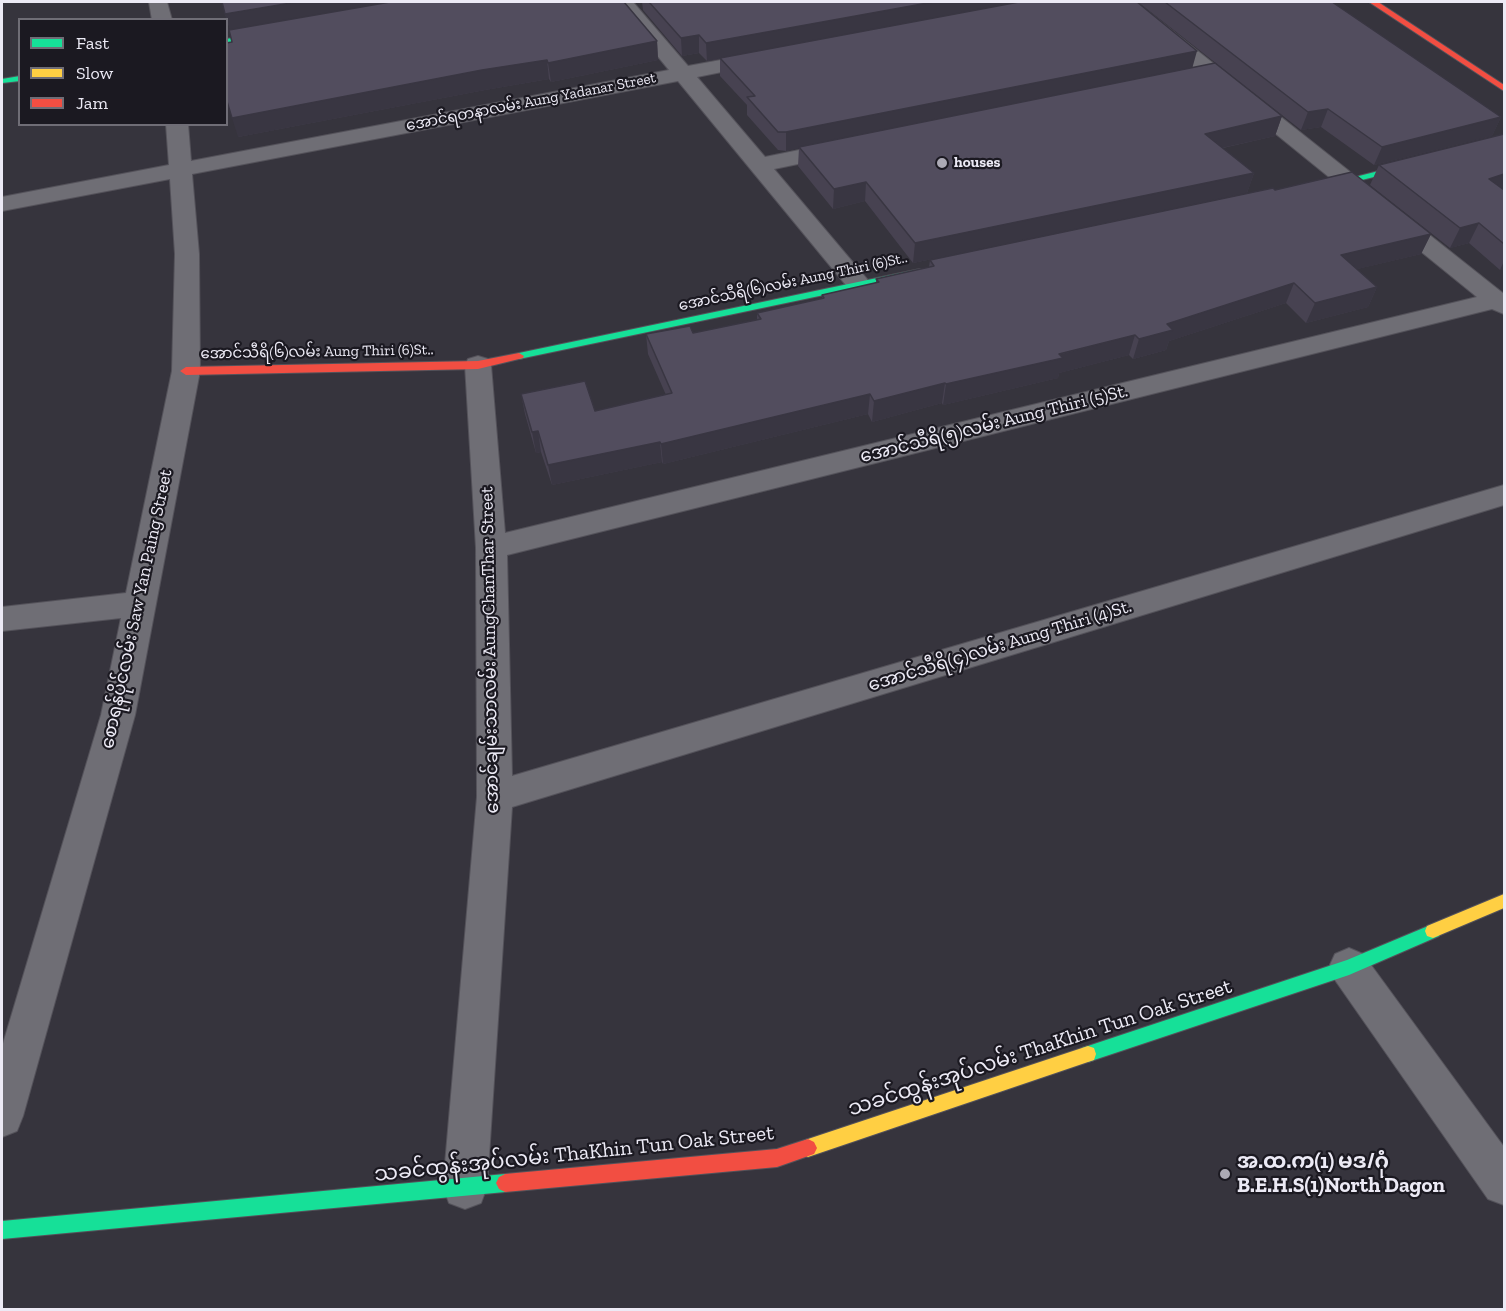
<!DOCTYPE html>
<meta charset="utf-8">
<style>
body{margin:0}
#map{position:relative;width:1506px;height:1311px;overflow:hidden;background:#36343d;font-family:"Zilla Slab",serif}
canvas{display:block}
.frame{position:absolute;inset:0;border:3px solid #eceaf5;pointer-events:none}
.legend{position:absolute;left:18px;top:18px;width:210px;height:108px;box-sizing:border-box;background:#1b1921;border:2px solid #6f6d76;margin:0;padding:8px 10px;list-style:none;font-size:18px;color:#eceaf5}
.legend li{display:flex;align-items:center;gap:12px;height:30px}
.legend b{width:30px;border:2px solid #6f6d76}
</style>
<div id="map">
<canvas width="1506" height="1311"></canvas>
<div class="frame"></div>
<ul class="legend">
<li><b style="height:8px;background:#16e098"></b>Fast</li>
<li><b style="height:8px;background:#ffcf43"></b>Slow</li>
<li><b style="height:8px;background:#f24e42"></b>Jam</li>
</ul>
</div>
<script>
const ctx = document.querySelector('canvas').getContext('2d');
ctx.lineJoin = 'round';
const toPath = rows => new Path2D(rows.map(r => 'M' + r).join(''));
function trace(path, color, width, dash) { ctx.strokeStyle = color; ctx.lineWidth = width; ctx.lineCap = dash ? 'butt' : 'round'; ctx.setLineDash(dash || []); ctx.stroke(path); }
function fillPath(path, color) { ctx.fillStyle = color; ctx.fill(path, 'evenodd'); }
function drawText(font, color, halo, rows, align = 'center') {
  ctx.font = font + ' "Zilla Slab","Noto Sans Myanmar",serif'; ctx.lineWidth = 4.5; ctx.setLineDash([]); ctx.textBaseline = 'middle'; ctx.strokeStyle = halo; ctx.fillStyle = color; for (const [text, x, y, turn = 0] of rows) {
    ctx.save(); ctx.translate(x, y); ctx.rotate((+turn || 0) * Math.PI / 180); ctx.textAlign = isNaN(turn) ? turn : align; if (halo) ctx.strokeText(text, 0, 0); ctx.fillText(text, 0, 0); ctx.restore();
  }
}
const street = toPath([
 [149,2,167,2,172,20,152,20,149,2],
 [613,2,633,2,688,66,764,52,771,54,774,58,771,62,697,77,765,157,843,141,851,143,854,148,851,153,774,169,872,285,868,290,859,293,850,290,678,81,192,174,199,254,200,371,135,715,23,1116,17,1131,2,1137,2,1047,101,715,121,618,2,631,2,607,126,593,172,371,175,254,170,179,2,211,2,197,169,165,166,124,188,124,191,161,669,70,613,2],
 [1116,2,1136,2,1504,294,1504,314,1492,309,507,555,512,776,1504,485,1504,505,512,807,487,1187,481,1203,465,1209,449,1203,443,1187,477,797,476,548,465,365,468,359,478,356,488,359,491,365,505,533,1477,297,1118,6,1116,2],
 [1349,948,1363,954,1504,1147,1504,1205,1488,1199,1335,980,1329,967,1335,954,1349,948]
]);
const fast = toPath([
 [277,31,281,33,280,35,226,44,226,39,277,31],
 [20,76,20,81,2,83,2,79,20,76],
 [1504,139,1504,145,1317,191,1312,188,1504,139],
 [920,269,925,272,924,274,519,359,514,356,519,353,920,269],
 [1433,924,1439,926,1441,931,1439,936,1349,975,1088,1062,1082,1060,1080,1054,1082,1048,1088,1046,1347,960,1433,924],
 [505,1174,511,1177,514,1183,511,1189,505,1192,2,1239,2,1221,505,1174]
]);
const slow = toPath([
 [1504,894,1504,908,1433,938,1427,936,1425,931,1427,926,1504,894],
 [1088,1046,1094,1048,1096,1054,1094,1060,1088,1062,808,1157,802,1154,799,1148,802,1142,808,1139,1088,1046]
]);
const jam = toPath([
 [1369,2,1378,2,1504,85,1504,91,1369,2],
 [519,353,524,356,523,358,478,369,186,375,180,371,186,367,478,361,519,353],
 [808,1139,814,1142,817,1148,814,1154,777,1167,505,1192,499,1189,496,1183,499,1177,505,1174,777,1149,808,1139]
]);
trace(street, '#54525a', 2);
trace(fast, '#54525a', 2);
trace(slow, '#54525a', 2);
trace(jam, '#54525a', 2);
fillPath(street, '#6f6e75');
fillPath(fast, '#16e098');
fillPath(slow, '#ffcf43');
fillPath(jam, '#f24e42');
fillPath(toPath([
 [642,2,1137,2,1192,68,1282,116,1275,136,1223,148,1254,173,1247,193,913,263,865,201,833,209,798,166,799,148,786,151,778,150,747,115,747,105,720,76,720,59,707,61,699,53,682,56,643,10],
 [1138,2,1332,2,1501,117,1492,136,1374,165,1321,127,1301,130],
 [225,14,657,41,658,60,551,82,549,79,485,90,238,137,232,42,230,29],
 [1504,134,1504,269,1500,270,1469,243,1450,248,1370,185,1379,165],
 [1275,190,1431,234,1421,254,1357,269,1377,287,1368,307,1306,323,1286,303,1169,341,1166,350,1133,359,1129,355,1059,373,1058,378,943,405,942,403,872,422,868,414,663,464,662,462,552,485,541,452,536,453,525,414,521,394,595,411,666,395,648,354,646,334,693,333,757,320,757,313,822,299,822,295,876,283,876,279,929,267,930,260]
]), '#474251');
fillPath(toPath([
 [297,2,410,2,231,33,225,14],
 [933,2,1024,2,707,61,706,43],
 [699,35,699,53,682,56,681,38],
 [657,41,658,60,551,82,548,63],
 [1197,51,1192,69,786,151,786,132],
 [547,60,549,79,485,90,238,137,232,118,482,70],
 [1328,109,1321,127,1301,130,1308,112],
 [1282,116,1275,136,1199,153,1205,134],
 [1501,117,1492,136,1374,165,1382,147],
 [1254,173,1247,193,913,263,915,243],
 [1504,174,1504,191,1489,179],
 [866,182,865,201,833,209,834,189],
 [1479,223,1469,243,1450,248,1460,228],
 [1431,234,1421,254,1332,275,1341,255],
 [1504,261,1504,269,1500,270],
 [1294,283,1286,303,1169,341,1166,350,1133,359,1139,339,1167,324],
 [1377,287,1368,307,1306,323,1315,303],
 [1135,335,1129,355,1059,373,1058,378,943,405,946,384],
 [945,383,942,403,872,422,874,401],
 [870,394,868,414,663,464,661,444],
 [538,431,541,452,536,453,532,432],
 [660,442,662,462,552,485,548,465]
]), '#393642');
const building = toPath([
 [222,2,297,2,225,14,222,2],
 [390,2,624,2,657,41,548,63,547,60,482,70,232,118,226,98,226,43,232,42,229,30,390,2],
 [649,2,933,2,706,43,699,35,681,38,649,2],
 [1019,2,1137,2,1197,51,786,132,778,132,747,97,755,96,720,58,1019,2],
 [1165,2,1332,2,1501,117,1382,147,1328,109,1308,112,1165,2],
 [1215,63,1282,116,1205,134,1254,173,915,243,866,182,834,189,799,147,1215,63],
 [1504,134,1504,174,1489,179,1504,190,1504,244,1479,223,1460,228,1379,165,1504,134],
 [1352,172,1431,234,1341,255,1377,287,1315,303,1294,283,1167,324,1173,330,1139,339,1135,335,1059,354,1063,358,946,384,945,383,874,401,870,394,661,444,660,442,548,465,538,431,532,432,521,394,585,381,595,411,672,393,646,334,690,326,693,333,761,319,757,313,824,298,822,295,879,282,876,279,934,266,930,260,1273,188,1275,190,1352,172]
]);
fillPath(building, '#524d5e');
trace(building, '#393642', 1.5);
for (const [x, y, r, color] of [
 [942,163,6,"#acaab5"],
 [1225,1174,6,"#acaab5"]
]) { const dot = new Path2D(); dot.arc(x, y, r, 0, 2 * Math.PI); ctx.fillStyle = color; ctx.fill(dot); trace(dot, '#1b1921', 2); }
drawText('15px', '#eceaf5', '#1b1921', [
 ["အောင်ရတနာလမ်း Aung Yadanar Street",531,102,-11],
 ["အောင်သီရိ(၆)လမ်း Aung Thiri (6)St..",793,282,-12],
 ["အောင်သီရိ(၆)လမ်း Aung Thiri (6)St..",317,352,-1]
]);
drawText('bold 15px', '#eceaf5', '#1b1921', [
 ["houses",954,163]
], 'left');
drawText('18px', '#eceaf5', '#1b1921', [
 ["အောင်သီရိ(၅)လမ်း Aung Thiri (5)St.",994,424,-14],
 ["စောရန်ပိုင်လမ်း Saw Yan Paing Street",137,609,-78],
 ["အောင်သီရိ(၄)လမ်း Aung Thiri (4)St.",1000,646,-17],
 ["အောင်ချမ်းသာလမ်း AungChanThar Street",490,650,-91]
]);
drawText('21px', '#eceaf5', '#1b1921', [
 ["သခင်ထွန်းအုပ်လမ်း ThaKhin Tun Oak Street",1040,1048,-18],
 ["သခင်ထွန်းအုပ်လမ်း ThaKhin Tun Oak Street",574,1154,-6]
]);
drawText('bold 21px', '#eceaf5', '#1b1921', [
 ["အ.ထ.က(1) မဒ/ဂုံ",1237,1162],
 ["B.E.H.S(1)North Dagon",1237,1186]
], 'left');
</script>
